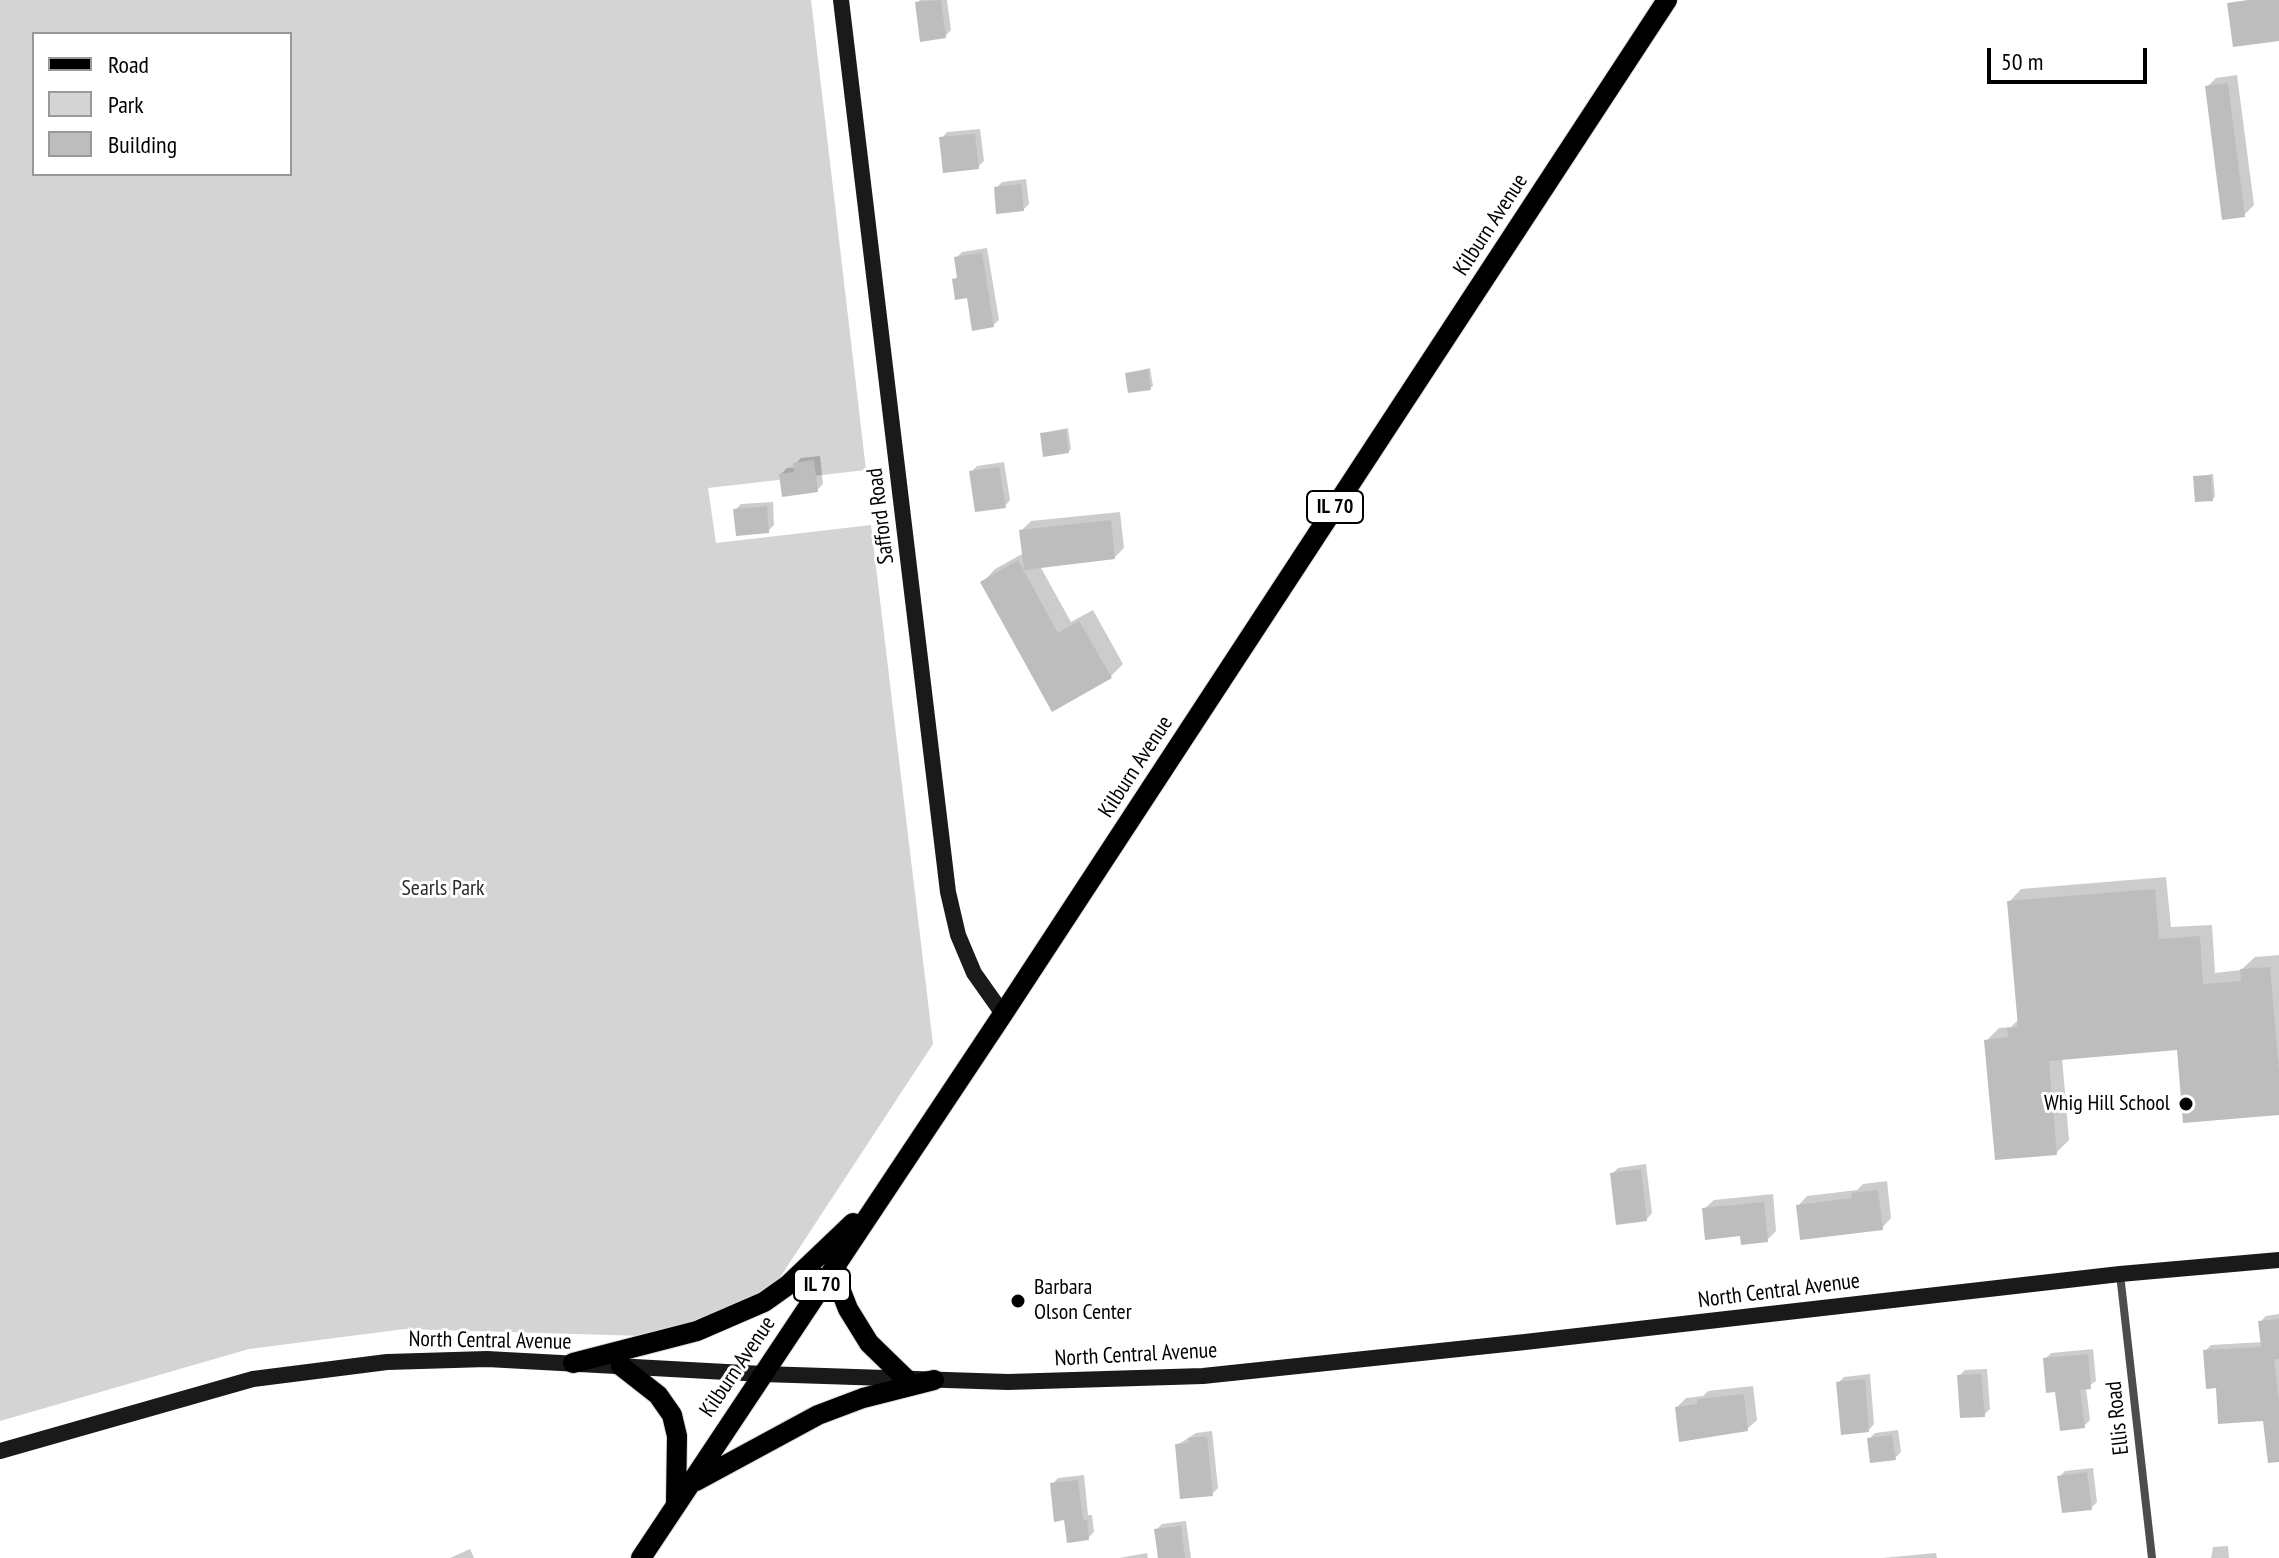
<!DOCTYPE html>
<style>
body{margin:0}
#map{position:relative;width:2279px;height:1558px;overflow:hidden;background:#fff;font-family:"PT Sans Narrow",sans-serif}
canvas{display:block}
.legend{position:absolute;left:32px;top:32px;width:260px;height:144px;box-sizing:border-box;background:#fff;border:2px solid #999;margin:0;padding:10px 14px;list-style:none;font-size:24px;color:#000}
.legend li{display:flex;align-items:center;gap:16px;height:40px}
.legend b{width:40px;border:2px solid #999}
.scale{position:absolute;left:1987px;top:48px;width:160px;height:36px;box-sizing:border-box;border:4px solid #000;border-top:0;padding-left:10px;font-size:24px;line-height:28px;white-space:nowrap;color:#000;-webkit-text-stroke:6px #fff;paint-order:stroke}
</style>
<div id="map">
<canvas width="2279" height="1558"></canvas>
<ul class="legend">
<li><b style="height:10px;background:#000"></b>Road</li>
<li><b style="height:22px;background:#d4d4d4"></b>Park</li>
<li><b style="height:22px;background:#bdbdbd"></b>Building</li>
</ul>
<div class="scale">50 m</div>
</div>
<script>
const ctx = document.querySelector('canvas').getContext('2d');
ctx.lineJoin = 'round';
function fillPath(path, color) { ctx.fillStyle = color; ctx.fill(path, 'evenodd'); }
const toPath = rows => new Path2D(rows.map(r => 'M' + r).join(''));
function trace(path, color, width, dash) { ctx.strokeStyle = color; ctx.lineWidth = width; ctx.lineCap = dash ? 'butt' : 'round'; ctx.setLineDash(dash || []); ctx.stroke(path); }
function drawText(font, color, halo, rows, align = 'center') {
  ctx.font = font + ' "PT Sans Narrow",sans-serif'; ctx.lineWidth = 6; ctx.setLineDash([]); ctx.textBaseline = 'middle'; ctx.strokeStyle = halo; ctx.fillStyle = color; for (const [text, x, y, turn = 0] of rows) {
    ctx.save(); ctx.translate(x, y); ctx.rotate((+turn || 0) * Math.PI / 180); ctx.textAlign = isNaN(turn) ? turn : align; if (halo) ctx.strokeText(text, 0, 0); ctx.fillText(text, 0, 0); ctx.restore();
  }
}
fillPath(toPath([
 [0,0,811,0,866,470,708,488,716,543,871,525,933,1044,779,1279,724,1319,644,1336,405,1329,249,1349,0,1421],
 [34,34,290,34,290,174,34,174]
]), '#d4d4d4');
fillPath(toPath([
 [920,0,947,0,951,30,945,36,917,3],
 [2237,75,2254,205,2244,215,2207,87,2216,78],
 [980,129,984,161,978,167,942,138,947,132],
 [1026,179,1029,204,1023,210,996,188,1002,182],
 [987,248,999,320,993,325,954,280,959,275,956,258,962,252],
 [1150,368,1153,386,1150,388,1128,374],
 [1068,428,1071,449,1068,452,1042,433],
 [820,456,823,484,817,490,781,474,787,468,796,467,795,464,801,458],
 [1004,462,1010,500,1005,506,971,472,977,466],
 [2213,474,2215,497,2212,499,2195,477],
 [773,502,774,525,768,531,735,510,741,504],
 [1120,512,1124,548,1114,558,1040,566,1071,622,1093,610,1123,664,1110,677,983,582,995,569,1024,553,1021,531,1031,521],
 [2166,877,2171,927,2212,925,2215,973,2241,970,2255,957,2279,955,2279,1113,2179,1048,2062,1058,2069,1140,2056,1153,1987,1040,1999,1028,2011,1027,2019,1019,2009,902,2021,889],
 [1646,1164,1652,1213,1647,1219,1612,1174,1618,1168],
 [1887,1181,1891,1218,1882,1228,1798,1206,1807,1196,1857,1190,1863,1184],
 [1773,1194,1776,1231,1767,1240,1742,1234,1704,1209,1714,1200],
 [2279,1314,2279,1430,2218,1386,2205,1351,2211,1345,2263,1342,2260,1322,2266,1316],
 [2093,1349,2096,1381,2086,1388,2090,1420,2084,1426,2057,1390,2045,1359,2051,1353],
 [1987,1369,1990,1409,1984,1415,1959,1376,1965,1370],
 [1870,1374,1874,1424,1869,1430,1838,1383,1844,1377],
 [1753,1386,1757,1420,1747,1429,1677,1407,1686,1398,1703,1396,1708,1391],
 [1898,1430,1901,1452,1895,1458,1869,1439,1875,1433],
 [1212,1431,1218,1488,1212,1494,1177,1445,1196,1433],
 [2093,1468,2097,1502,2091,1508,2059,1477,2065,1471],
 [1084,1475,1088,1515,1092,1515,1094,1532,1088,1538,1066,1518,1052,1484,1058,1478],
 [1186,1521,1191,1558,1160,1558,1156,1530,1162,1524],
 [2228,1546,2229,1558,2211,1558,2213,1547],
 [470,1549,474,1558,450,1558],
 [1147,1553,1148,1558,1119,1558],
 [1936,1553,1937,1558,1882,1558]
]), '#0003');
fillPath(toPath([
 [941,0,946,38,920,42,915,2],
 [2248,0,2279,0,2279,41,2233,47,2227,3],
 [2228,83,2245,217,2222,220,2205,86],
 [975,134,979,169,943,173,939,137],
 [1021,184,1024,211,996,214,994,187],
 [982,253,994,327,972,331,967,298,955,300,952,279,957,278,954,257],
 [1148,369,1151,390,1128,393,1125,373],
 [1066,430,1069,453,1043,457,1040,433],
 [814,460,818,492,782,497,779,474,794,472,793,463],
 [999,467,1006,508,975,512,969,471],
 [2211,475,2213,501,2195,502,2193,476],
 [767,506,769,533,736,536,733,509],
 [1111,520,1115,559,1024,570,1019,530],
 [1018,560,1058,633,1079,621,1112,678,1052,712,980,582],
 [2155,889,2159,939,2200,936,2203,984,2241,981,2240,969,2270,967,2279,1070,2279,1115,2183,1123,2177,1050,2049,1061,2057,1155,1995,1160,1984,1040,2008,1037,2007,1028,2018,1027,2007,901],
 [1641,1169,1647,1221,1616,1225,1610,1173],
 [1878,1190,1883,1230,1800,1240,1796,1205,1852,1198,1851,1193],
 [1764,1202,1768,1242,1741,1245,1740,1236,1705,1240,1702,1208],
 [2279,1319,2279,1359,2274,1359,2279,1402,2279,1462,2268,1463,2263,1421,2218,1424,2216,1388,2206,1389,2203,1350,2261,1347,2258,1321],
 [2088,1354,2091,1389,2080,1390,2085,1428,2060,1431,2055,1392,2046,1393,2043,1358],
 [1981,1374,1985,1417,1960,1418,1957,1375],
 [1865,1379,1869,1432,1841,1435,1836,1382],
 [1744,1394,1748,1431,1679,1442,1675,1407,1697,1404,1697,1399],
 [1892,1435,1896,1460,1870,1463,1867,1438],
 [1207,1436,1213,1496,1180,1499,1175,1444,1189,1443,1188,1438],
 [2087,1472,2092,1510,2062,1513,2057,1476],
 [1078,1480,1083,1520,1087,1520,1089,1540,1067,1543,1064,1520,1054,1522,1050,1483],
 [1181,1526,1185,1558,1158,1558,1154,1529]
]), '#bdbdbd');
const primary = toPath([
 [836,1264,839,1286,848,1309,869,1343,906,1379],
 [573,1363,697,1331,764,1302,788,1285,853,1223],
 [621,1366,658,1395,672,1415,677,1436,676,1503],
 [696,1481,818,1415,863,1398,934,1380],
 [641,1558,1003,1014,1667,0]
]);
trace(primary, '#dbdbdb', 22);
trace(toPath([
 [2120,1274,2152,1558]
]), '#4d4d4d', 8);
trace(toPath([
 [841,0,948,892,958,935,974,973,1003,1014],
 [0,1451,253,1379,387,1362,487,1359,763,1374,1008,1382,1203,1376,1525,1342,2120,1274,2279,1260]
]), '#1a1a1a', 16);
trace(primary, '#000', 20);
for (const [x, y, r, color] of [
 [2186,1104,8,"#000"],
 [1018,1301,8,"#000"]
]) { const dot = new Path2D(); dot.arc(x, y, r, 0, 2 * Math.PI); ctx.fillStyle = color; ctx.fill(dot); trace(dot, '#fff', 3); }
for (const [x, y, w] of [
 [1335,507,56],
 [822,1285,56]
]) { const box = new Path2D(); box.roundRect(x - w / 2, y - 16, w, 32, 6); ctx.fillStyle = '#fff'; ctx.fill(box); trace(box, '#000', 2); }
drawText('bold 20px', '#000', null, [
 ["IL 70",1335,507],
 ["IL 70",822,1285]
]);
drawText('22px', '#000', '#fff', [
 ["Kilburn Avenue",1491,225,-57],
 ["Safford Road",881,516,-97],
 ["Kilburn Avenue",1136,767,-57],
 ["North Central Avenue",1779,1291,-7],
 ["North Central Avenue",490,1341,1],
 ["North Central Avenue",1136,1355,-3],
 ["Kilburn Avenue",738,1367,-56],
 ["Ellis Road",2118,1418,-96]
]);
drawText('22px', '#2b2b2b', '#fff', [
 ["Searls Park",443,889]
]);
drawText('22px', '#000', '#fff', [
 ["Whig Hill School",2170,1104],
 ["Barbara",1034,1288,"left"],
 ["Olson Center",1034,1313,"left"]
], 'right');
</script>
